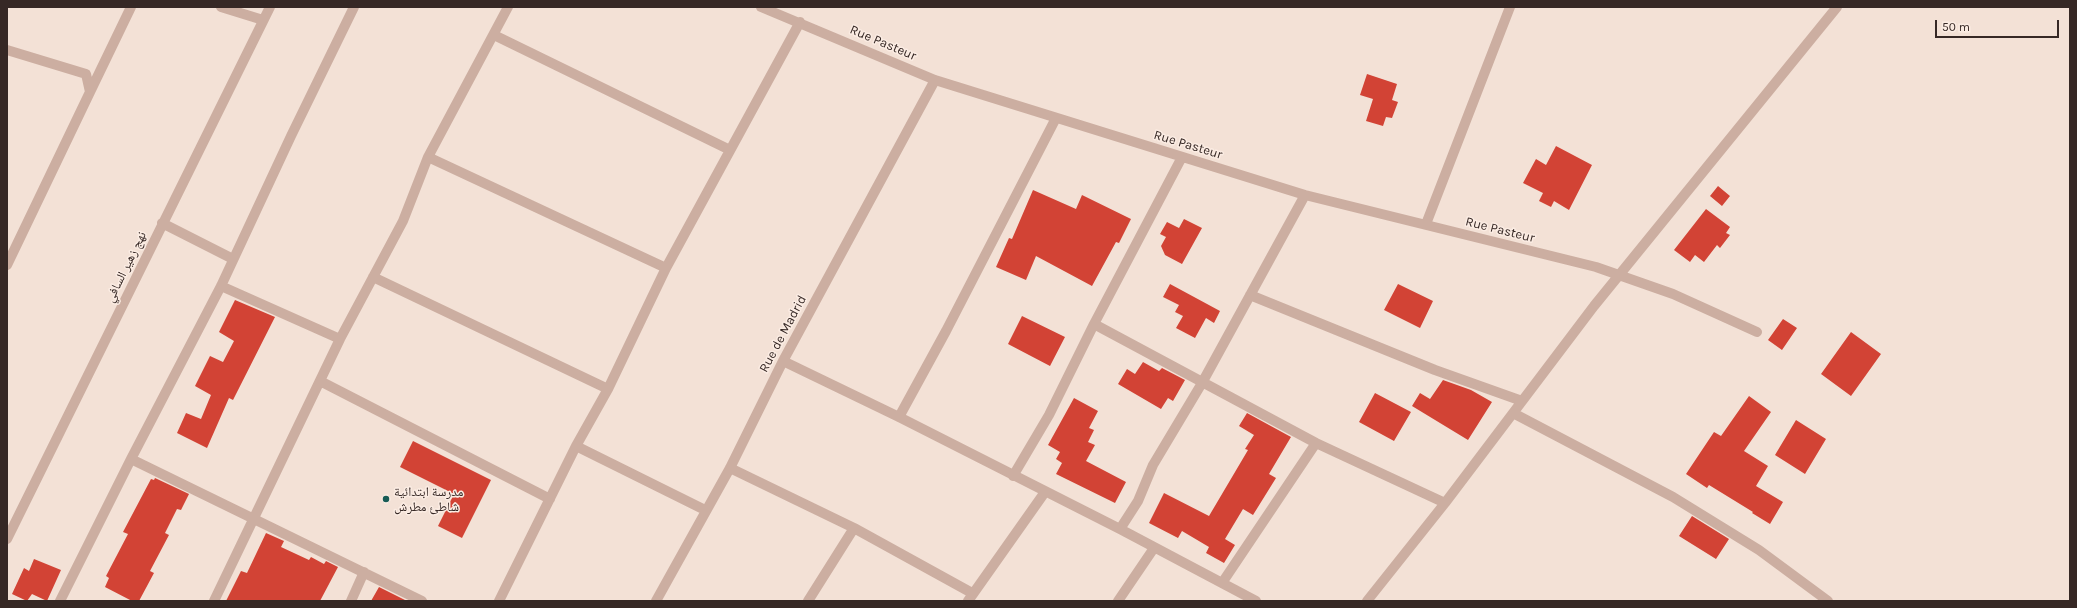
<!DOCTYPE html>
<meta charset="utf-8">
<style>
body{margin:0}
#map{position:relative;width:2077px;height:608px;overflow:hidden;background:#f3e1d6;font-family:Karla,sans-serif}
canvas{display:block}
.frame{position:absolute;inset:0;border:8px solid #362825;pointer-events:none}
.scale{position:absolute;left:1935px;top:20px;width:124px;height:18px;box-sizing:border-box;border:2px solid #362825;border-top:0;padding-left:5px;font-size:12px;line-height:14px;white-space:nowrap;color:#362825;-webkit-text-stroke:3px #fbece3;paint-order:stroke}
</style>
<div id="map">
<canvas width="2077" height="608"></canvas>
<div class="frame"></div>
<div class="scale">50 m</div>
</div>
<script>
const ctx = document.querySelector('canvas').getContext('2d');
ctx.lineJoin = 'round';
function fillPath(path, color) { ctx.fillStyle = color; ctx.fill(path, 'evenodd'); }
const toPath = rows => new Path2D(rows.map(r => 'M' + r).join(''));
function trace(path, color, width, dash) { ctx.strokeStyle = color; ctx.lineWidth = width; ctx.lineCap = dash ? 'butt' : 'round'; ctx.setLineDash(dash || []); ctx.stroke(path); }
function drawText(font, color, halo, rows, align = 'center') {
  ctx.font = font + ' Karla,"Noto Naskh Arabic",sans-serif'; ctx.lineWidth = 3; ctx.setLineDash([]); ctx.textBaseline = 'middle'; ctx.strokeStyle = halo; ctx.fillStyle = color; for (const [text, x, y, turn = 0] of rows) {
    ctx.save(); ctx.translate(x, y); ctx.rotate((+turn || 0) * Math.PI / 180); ctx.textAlign = isNaN(turn) ? turn : align; if (halo) ctx.strokeText(text, 0, 0); ctx.fillText(text, 0, 0); ctx.restore();
  }
}
fillPath(toPath([
 [1367,74,1397,84,1392,100,1398,102,1392,118,1386,117,1383,126,1366,121,1373,99,1360,95],
 [1556,146,1592,165,1569,210,1554,201,1551,207,1539,201,1543,193,1523,183,1536,159,1546,165],
 [1718,186,1730,196,1722,206,1710,196],
 [1033,190,1076,209,1082,195,1131,219,1119,243,1116,242,1092,286,1036,256,1026,280,996,267,1009,238,1012,239],
 [1706,209,1730,227,1726,233,1730,235,1720,248,1717,245,1704,262,1695,255,1690,262,1674,250],
 [1184,219,1202,228,1182,264,1165,255,1161,246,1166,237,1160,234,1167,222,1179,228],
 [1170,284,1220,311,1214,323,1206,318,1195,338,1176,328,1183,316,1175,312,1179,305,1163,297],
 [1398,284,1433,301,1420,328,1384,310],
 [235,300,275,317,233,400,229,398,207,448,177,433,186,413,201,419,211,395,195,386,210,356,223,362,234,341,219,332],
 [1022,316,1065,337,1050,366,1008,344],
 [1783,319,1797,328,1782,350,1768,340],
 [1851,332,1881,354,1851,396,1821,374],
 [1143,362,1159,371,1162,368,1185,380,1173,401,1168,398,1161,409,1118,384,1127,369,1135,374],
 [1443,380,1471,390,1492,402,1468,440,1412,406,1420,393,1430,399],
 [1375,393,1411,412,1394,441,1359,422],
 [1749,396,1771,412,1744,451,1768,466,1756,486,1783,502,1770,524,1752,513,1753,512,1709,485,1707,488,1686,474,1714,432,1721,436],
 [1074,398,1098,411,1089,428,1094,430,1088,442,1095,445,1086,461,1126,482,1115,503,1056,474,1062,463,1056,459,1060,452,1048,445],
 [1247,413,1291,437,1269,474,1276,478,1253,515,1243,509,1225,539,1235,545,1224,563,1206,553,1209,547,1182,531,1178,538,1149,523,1164,493,1209,516,1248,450,1245,449,1254,435,1239,426],
 [1796,420,1826,439,1805,474,1775,455],
 [413,441,491,480,462,538,438,526,454,494,400,467],
 [155,478,189,494,181,510,177,509,165,533,169,535,150,571,154,573,139,601,132,601,105,587,109,578,106,576,128,534,123,532,151,479,154,480],
 [1692,516,1729,539,1716,559,1679,536],
 [266,533,284,541,281,547,309,560,311,557,324,564,326,561,338,567,320,601,226,601,241,571,247,573],
 [34,559,61,570,47,601,32,594,27,601,12,594,24,568,29,571],
 [379,587,407,601,371,601]
]), '#d24335');
trace(toPath([
 [221,7,263,20],
 [761,7,935,80,1305,195,1596,267,1673,294,1757,332],
 [494,35,730,150],
 [7,50,86,74,90,92,7,265],
 [90,92,131,7],
 [428,157,666,268],
 [162,223,233,259],
 [1426,224,1510,7],
 [373,277,608,389],
 [221,286,340,339],
 [1250,295,1435,370,1522,401],
 [1094,324,1316,443,1445,503],
 [783,361,899,417,1120,529,1256,601],
 [320,381,550,499],
 [1513,413,1673,497,1759,550,1828,601],
 [899,417,946,331,1056,118],
 [576,446,705,510],
 [131,459,422,601],
 [730,468,854,528,972,593],
 [1013,476,1049,415,1094,324,1182,157],
 [1120,529,1138,501,1153,465,1202,383,1305,195],
 [7,539,270,7],
 [1222,583,1316,443],
 [60,601,131,459,221,286,291,136,354,7],
 [214,601,340,339,403,221,428,157,508,7],
 [351,601,364,572],
 [499,601,576,446,608,389,666,268,800,22],
 [656,601,730,468,783,361,935,80],
 [808,601,854,528],
 [968,601,1045,492],
 [1118,601,1154,548],
 [1367,601,1445,503,1594,306,1837,7]
]), '#ccaea1', 10);
for (const [x, y, r, color] of [
 [386,499,4,"#175b55"]
]) { const dot = new Path2D(); dot.arc(x, y, r, 0, 2 * Math.PI); ctx.fillStyle = color; ctx.fill(dot); trace(dot, '#fbece3', 1.5); }
drawText('13px', '#362825', '#fbece3', [
 ["Rue Pasteur",883,43,23],
 ["Rue Pasteur",1188,145,17],
 ["Rue Pasteur",1500,230,14],
 ["نهج زهير السافي",126,267,-64],
 ["Rue de Madrid",783,334,-62]
]);
drawText('13px', '#362825', '#fbece3', [
 ["مدرسة ابتدائية",394,492],
 ["شاطئ مطرش",394,507]
], 'left');
</script>
